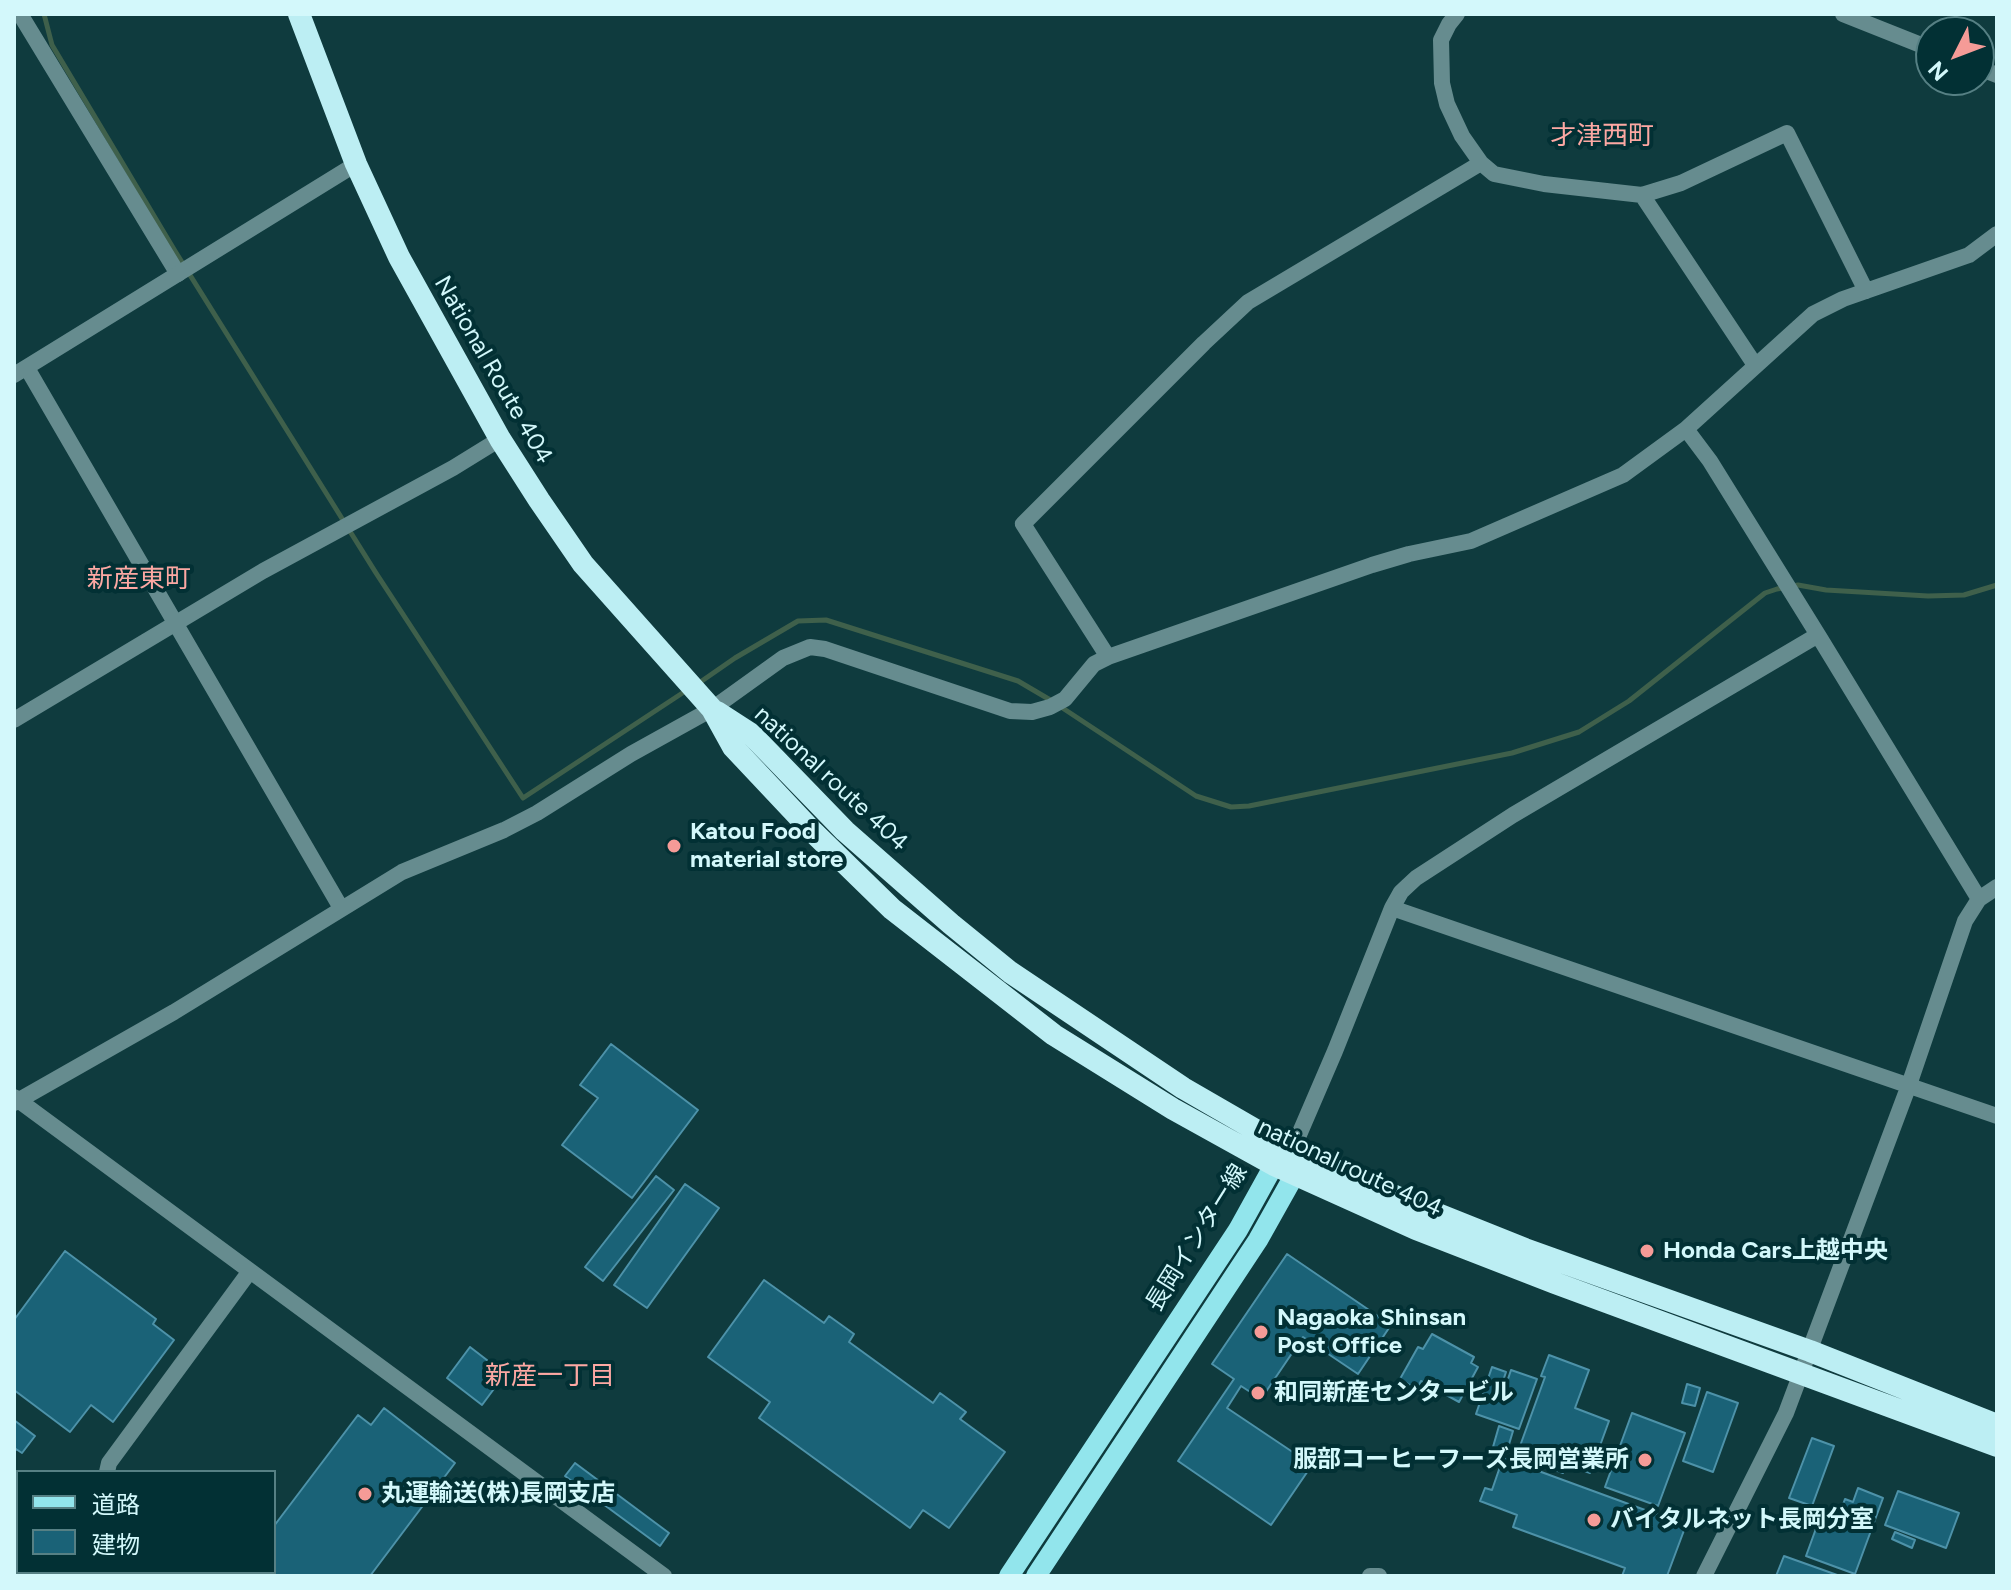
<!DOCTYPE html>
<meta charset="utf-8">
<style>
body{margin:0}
#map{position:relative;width:2011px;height:1590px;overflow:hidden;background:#0f3b3e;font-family:Figtree,"Noto Sans JP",sans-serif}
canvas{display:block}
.frame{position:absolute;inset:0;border:16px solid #d3f8fb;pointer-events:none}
.legend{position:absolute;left:16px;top:1470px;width:260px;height:104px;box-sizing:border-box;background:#023034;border:2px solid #568084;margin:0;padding:10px 14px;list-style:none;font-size:24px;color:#d3f8fb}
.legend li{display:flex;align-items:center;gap:16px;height:40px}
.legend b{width:40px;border:2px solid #568084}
.north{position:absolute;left:1915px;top:16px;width:80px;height:80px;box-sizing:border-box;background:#023034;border:2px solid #568084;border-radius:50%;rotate:228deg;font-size:22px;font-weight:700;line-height:32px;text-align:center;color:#d3f8fb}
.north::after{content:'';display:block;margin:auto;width:28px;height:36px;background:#f59b97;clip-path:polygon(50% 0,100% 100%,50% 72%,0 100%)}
</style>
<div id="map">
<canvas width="2011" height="1590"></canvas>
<div class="frame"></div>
<ul class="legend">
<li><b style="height:10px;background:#92e5ec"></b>道路</li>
<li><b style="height:22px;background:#1a6277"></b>建物</li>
</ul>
<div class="north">N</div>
</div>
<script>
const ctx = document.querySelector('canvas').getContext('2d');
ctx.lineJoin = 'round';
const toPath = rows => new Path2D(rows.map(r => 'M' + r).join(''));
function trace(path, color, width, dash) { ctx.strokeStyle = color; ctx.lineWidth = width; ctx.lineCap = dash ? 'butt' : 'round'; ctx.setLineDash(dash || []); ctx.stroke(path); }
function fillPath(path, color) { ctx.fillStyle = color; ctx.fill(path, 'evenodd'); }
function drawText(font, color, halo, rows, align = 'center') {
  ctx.font = font + ' Figtree,"Noto Sans JP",sans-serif'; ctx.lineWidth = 8; ctx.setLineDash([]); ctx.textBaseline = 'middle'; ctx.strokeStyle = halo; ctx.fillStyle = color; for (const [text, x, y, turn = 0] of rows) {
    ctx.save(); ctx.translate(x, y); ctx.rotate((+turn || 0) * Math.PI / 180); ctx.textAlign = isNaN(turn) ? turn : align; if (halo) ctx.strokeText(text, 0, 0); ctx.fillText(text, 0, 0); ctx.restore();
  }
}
trace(toPath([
 [44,14,52,45,175,251,376,573,523,798,687,690],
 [696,685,735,658,798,621,826,620,1018,681,1052,701],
 [1061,707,1196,796,1231,807,1249,806,1512,753,1579,732,1629,701,1765,593,1777,589,1798,585,1826,590,1928,596,1964,595,1997,585]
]), '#3f604b', 5);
const building = toPath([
 [611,1044,698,1110,632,1198,562,1145,598,1098,580,1085,611,1044],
 [656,1176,674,1190,603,1281,585,1267,656,1176],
 [685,1184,719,1208,647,1308,614,1285,685,1184],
 [65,1251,156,1319,153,1324,174,1340,113,1422,91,1405,70,1432,14,1390,14,1320,65,1251],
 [1287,1254,1391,1325,1358,1374,1303,1337,1261,1399,1241,1386,1227,1408,1312,1465,1271,1525,1178,1461,1234,1379,1212,1364,1287,1254],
 [764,1280,824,1323,829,1316,854,1334,849,1342,933,1403,940,1393,966,1412,960,1419,1005,1452,949,1528,923,1510,910,1528,759,1418,770,1402,708,1357,764,1280],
 [1432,1334,1474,1357,1471,1363,1478,1367,1459,1402,1421,1381,1417,1389,1400,1379,1418,1347,1423,1349,1432,1334],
 [470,1347,505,1374,482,1405,447,1378,470,1347],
 [1549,1355,1589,1370,1575,1408,1609,1421,1590,1473,1566,1464,1563,1473,1520,1457,1524,1447,1520,1446,1545,1377,1541,1376,1549,1355],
 [1492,1367,1506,1372,1503,1381,1507,1382,1511,1370,1537,1379,1519,1429,1476,1414,1492,1367],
 [1687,1384,1700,1388,1695,1406,1682,1403,1687,1384],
 [1707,1392,1738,1403,1713,1472,1683,1461,1707,1392],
 [384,1408,455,1463,370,1576,245,1576,239,1572,274,1572,274,1526,358,1415,371,1425,384,1408],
 [1632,1413,1685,1433,1658,1506,1605,1487,1632,1413],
 [14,1420,35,1436,22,1453,16,1449,14,1452,14,1420],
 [1499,1426,1513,1431,1507,1451,1493,1447,1499,1426],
 [1812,1438,1834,1446,1812,1506,1789,1498,1812,1438],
 [1503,1458,1686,1525,1667,1576,1622,1576,1625,1568,1513,1527,1517,1515,1480,1501,1485,1488,1492,1490,1503,1458],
 [575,1463,669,1533,660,1546,565,1476,575,1463],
 [1858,1488,1883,1498,1855,1574,1806,1556,1822,1512,1838,1518,1845,1499,1853,1502,1858,1488],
 [1898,1491,1959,1513,1946,1548,1885,1525,1898,1491],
 [1895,1532,1915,1540,1912,1548,1892,1539,1895,1532],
 [1784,1556,1840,1576,1776,1576,1784,1556],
 [84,1572,135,1572,140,1576,81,1576,84,1572]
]);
fillPath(building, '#1a6277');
trace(building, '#4d92a9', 2);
trace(toPath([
 [20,14,178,274],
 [1457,14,1449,24,1441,40,1442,83,1447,104,1462,136,1481,163,1494,174,1544,184,1642,195,1681,183,1787,133,1866,291],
 [1642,195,1755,365],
 [1818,635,1979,899],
 [1108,657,1023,524,1204,343,1248,302,1481,163],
 [712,709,783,658,810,647,825,649,1010,711,1032,712,1050,707,1065,699,1094,664,1108,657,1372,565,1409,554,1471,541,1623,475,1686,429,1813,314,1843,299,1969,255,1997,234],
 [1392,908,1401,892,1416,878,1513,815,1818,635,1710,461,1686,429],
 [1292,1151,1335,1051,1392,908,1997,1116],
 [1370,1576,1379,1576],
 [1704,1576,1786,1413,1909,1085,1965,921,1979,899,1997,887]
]), '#668c8f', 16);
trace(toPath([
 [1843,14,1931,49],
 [1979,68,1997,75],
 [27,368,341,908],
 [14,375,356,164],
 [14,720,263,571,453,468,500,439],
 [14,1097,664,1576],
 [14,1103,174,1012,402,872,504,830,537,813,631,754,712,709],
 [107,1472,109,1463,250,1271],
 [198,1572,203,1576]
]), '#668c8f', 16);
trace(toPath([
 [1009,1576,1238,1230,1274,1165,1286,1156],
 [1036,1576,1258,1240,1295,1174,1293,1159]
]), '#92e5ec', 20);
trace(toPath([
 [299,14,356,164,399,257,500,439,539,500,583,564,712,709,733,747,813,832,892,909,1054,1035,1173,1109,1274,1165,1416,1229,1555,1283,1997,1446],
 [717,712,751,734,845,831,951,924,1010,972,1183,1088,1292,1151,1425,1209,1525,1249,1810,1351,1997,1425]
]), '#bceef3', 22);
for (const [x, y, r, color] of [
 [674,846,8,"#f59b97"],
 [1647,1251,8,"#f59b97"],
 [1261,1332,8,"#f59b97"],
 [1258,1393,8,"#f59b97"],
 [1645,1460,8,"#f59b97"],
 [365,1494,8,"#f59b97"],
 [1594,1520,8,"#f59b97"]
]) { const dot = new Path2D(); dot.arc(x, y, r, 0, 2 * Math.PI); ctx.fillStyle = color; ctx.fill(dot); trace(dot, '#023034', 3); }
drawText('24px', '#d3f8fb', '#023034', [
 ["National Route 404",493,370,60],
 ["national route 404",831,779,43],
 ["national route 404",1350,1168,25],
 ["長岡インター線",1197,1238,-58]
]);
drawText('bold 24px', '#d3f8fb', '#023034', [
 ["Katou Food",690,832],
 ["material store",690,860],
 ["Honda Cars上越中央",1663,1251],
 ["Nagaoka Shinsan",1277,1318],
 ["Post Office",1277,1346],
 ["和同新産センタービル",1274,1393],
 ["服部コーヒーフーズ長岡営業所",1629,1460,"right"],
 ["丸運輸送(株)長岡支店",381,1494],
 ["バイタルネット長岡分室",1610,1520]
], 'left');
drawText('26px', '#fca8a3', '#023034', [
 ["才津西町",1602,136],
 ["新産東町",139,579],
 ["新産一丁目",550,1376]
]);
</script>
